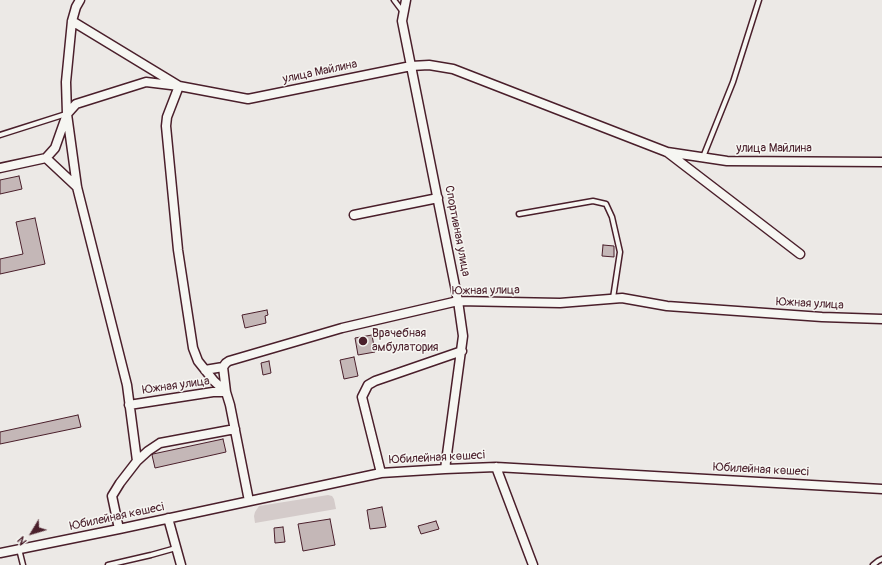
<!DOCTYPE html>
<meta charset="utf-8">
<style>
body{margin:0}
#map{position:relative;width:882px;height:565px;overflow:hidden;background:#ece9e6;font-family:Pangolin,sans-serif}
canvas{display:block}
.north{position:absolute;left:12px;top:513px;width:40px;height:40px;-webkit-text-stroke:3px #f6f6f2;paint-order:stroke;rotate:232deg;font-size:11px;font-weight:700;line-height:16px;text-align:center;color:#4a1f2b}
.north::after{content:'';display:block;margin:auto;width:14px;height:18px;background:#4a1f2b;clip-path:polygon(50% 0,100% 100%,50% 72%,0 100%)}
</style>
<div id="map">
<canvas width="882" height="565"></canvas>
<div class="north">N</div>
</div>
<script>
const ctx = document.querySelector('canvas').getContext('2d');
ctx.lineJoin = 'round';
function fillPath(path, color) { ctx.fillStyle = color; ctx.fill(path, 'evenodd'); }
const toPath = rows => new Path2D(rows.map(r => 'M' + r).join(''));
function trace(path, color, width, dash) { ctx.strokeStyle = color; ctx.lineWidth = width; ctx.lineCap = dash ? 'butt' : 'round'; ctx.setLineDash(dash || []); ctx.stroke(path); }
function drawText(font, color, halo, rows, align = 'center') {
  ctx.font = font + ' Pangolin,sans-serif'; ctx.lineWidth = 3; ctx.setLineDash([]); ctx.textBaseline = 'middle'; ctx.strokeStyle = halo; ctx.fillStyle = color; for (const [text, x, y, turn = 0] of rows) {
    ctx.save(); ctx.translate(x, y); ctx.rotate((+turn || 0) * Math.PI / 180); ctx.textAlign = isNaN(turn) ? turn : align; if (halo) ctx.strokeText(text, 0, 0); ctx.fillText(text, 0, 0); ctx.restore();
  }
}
fillPath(toPath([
 [328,495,332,496,334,499,336,509,255,523,254,516,255,512,259,506]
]), '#d4cbca');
const building = toPath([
 [19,176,22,189,0,194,0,180,19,176],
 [35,218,45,264,0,274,0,259,23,254,16,222,35,218],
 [603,245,614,246,614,257,602,256,603,245],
 [267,310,268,315,265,316,266,323,245,328,242,315,267,310],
 [372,335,375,352,358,355,355,338,372,335],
 [354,357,358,376,344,379,340,360,354,357],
 [269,361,271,373,263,375,261,363,269,361],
 [78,415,81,427,0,444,0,432,78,415],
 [223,439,226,452,155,468,152,455,153,454,223,439],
 [382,507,386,527,370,529,367,510,382,507],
 [330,519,335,545,303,551,298,524,330,519],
 [436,521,439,529,421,534,418,526,436,521],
 [283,527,285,542,275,543,274,528,283,527]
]);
fillPath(building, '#c4b7b7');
trace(building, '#4a1f2b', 1);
const lane = toPath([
 [394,0,403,12],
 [0,135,66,114],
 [703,157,733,82,759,0],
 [519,214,593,201,606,204,612,217,620,252,613,298],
 [19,549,23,565],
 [108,565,151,555,176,548],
 [873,565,878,561,882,559]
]);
const street = toPath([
 [80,0,76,7,72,21,66,82,67,114,77,187,127,385,137,461,120,483,112,496,119,529],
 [406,0,402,21,458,301,463,336,445,469],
 [72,21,179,86,167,117,166,126,178,250,193,348,198,361,214,381,226,392,230,405,249,501],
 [667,152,727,161,882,162],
 [46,158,77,187],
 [0,168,46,158,55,148,67,114,76,104,146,82,179,86,248,99,411,66,429,65,453,69,667,152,800,254],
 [354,215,438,198],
 [205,370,223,367],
 [129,405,213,392,226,392,223,367,226,363,229,361,342,328,458,301,560,303,622,298,667,306,822,317,882,319],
 [137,461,148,451,160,443,235,429],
 [496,467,533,565],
 [381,473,362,397,368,385,375,381,462,351],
 [168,518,181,565],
 [0,553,119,529,381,473,445,469,496,467,882,489]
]);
trace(lane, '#4a1f2b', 7);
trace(street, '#4a1f2b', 11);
trace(lane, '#f6f6f2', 4);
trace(street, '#f6f6f2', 8);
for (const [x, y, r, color] of [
 [363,341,5,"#4a1f2b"]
]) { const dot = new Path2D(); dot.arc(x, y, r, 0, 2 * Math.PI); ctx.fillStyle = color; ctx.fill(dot); trace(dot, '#f6f6f2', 1.5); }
drawText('12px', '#4a1f2b', '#f6f6f2', [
 ["улица Майлина",320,72,-12],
 ["улица Майлина",774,149],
 ["Спортивная улица",457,231,79],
 ["Южная улица",486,291,-1],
 ["Южная улица",810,304,3],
 ["Южная улица",176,386,-8],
 ["Юбилейная көшесі",437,458,-3],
 ["Юбилейная көшесі",761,470,3],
 ["Юбилейная көшесі",117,517,-12]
]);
drawText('12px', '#4a1f2b', '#f6f6f2', [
 ["Врачебная",372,334],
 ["амбулатория",372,348]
], 'left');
</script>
